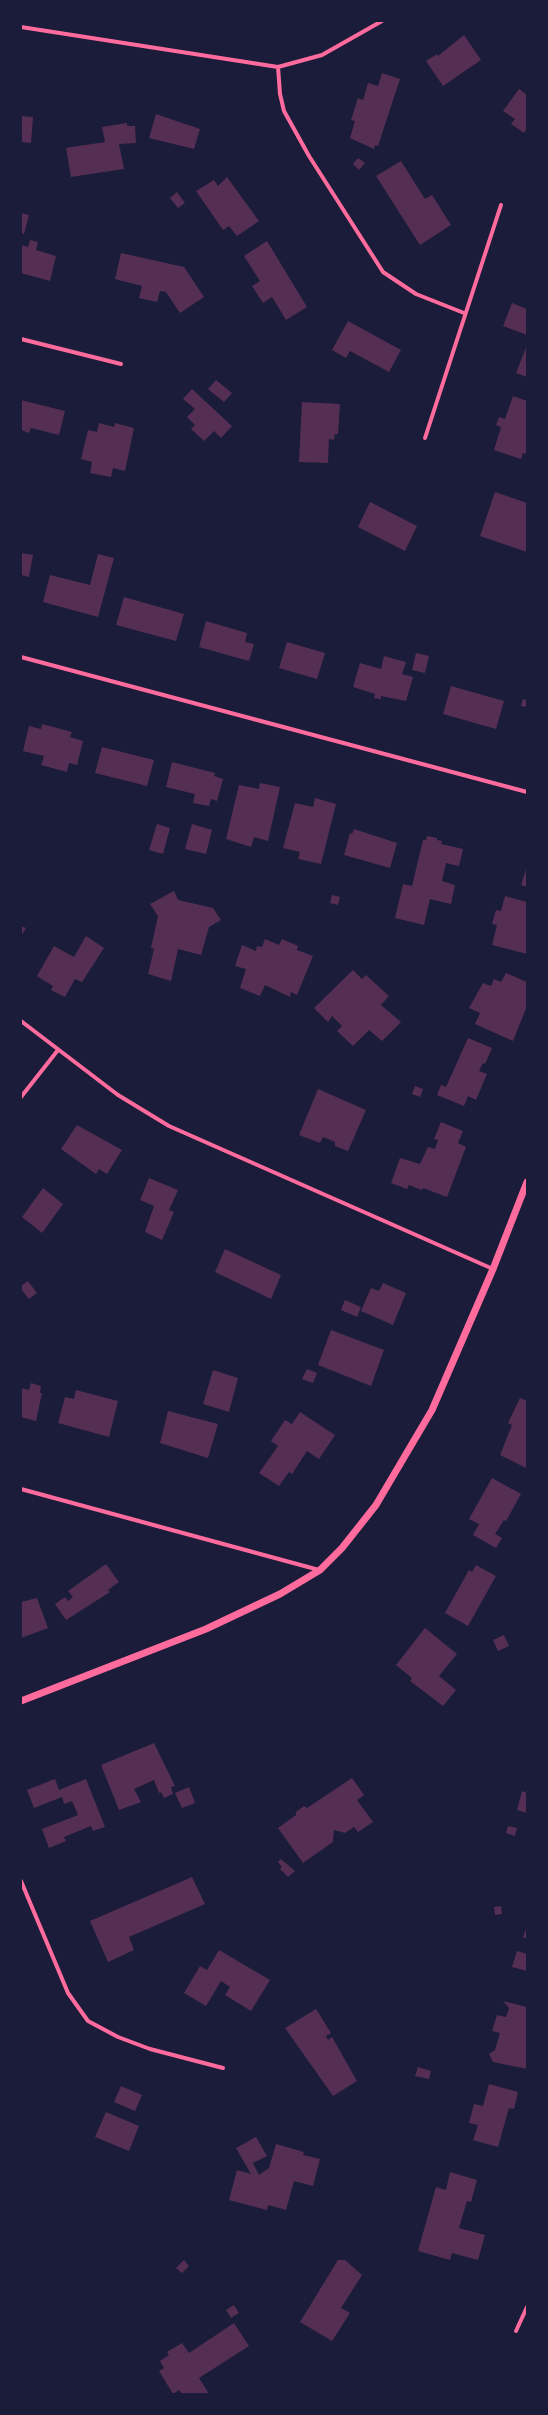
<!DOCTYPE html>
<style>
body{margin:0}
#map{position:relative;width:548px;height:2415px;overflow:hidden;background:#1b1b3a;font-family:"Space Grotesk",sans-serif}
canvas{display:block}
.frame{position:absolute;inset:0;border:22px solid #1b1b3a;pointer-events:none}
</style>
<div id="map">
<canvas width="548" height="2415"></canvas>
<div class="frame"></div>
</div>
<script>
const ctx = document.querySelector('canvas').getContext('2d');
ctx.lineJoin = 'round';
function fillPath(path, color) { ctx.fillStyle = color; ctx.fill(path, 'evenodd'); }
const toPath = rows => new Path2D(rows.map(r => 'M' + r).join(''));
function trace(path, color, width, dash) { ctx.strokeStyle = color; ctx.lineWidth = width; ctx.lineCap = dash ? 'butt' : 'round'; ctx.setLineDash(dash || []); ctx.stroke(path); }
fillPath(toPath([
 [464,35,481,60,443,86,426,61,437,54,438,56],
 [382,73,400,79,378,146,375,145,374,149,350,138,355,121,351,120,358,98,363,100,368,83,378,86],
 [519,89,527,95,527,128,524,133,511,124,515,119,503,111],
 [156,114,200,129,194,149,149,138],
 [21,116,33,117,31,143,21,142],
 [127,123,127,126,135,126,136,143,119,144,124,169,71,177,66,148,105,142,102,127],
 [358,158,365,163,359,170,353,164],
 [401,161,425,199,432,195,451,225,420,245,376,176],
 [227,177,259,221,237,236,229,226,223,230,196,191,214,180,218,186],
 [177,192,185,203,178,208,170,198],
 [21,213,29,215,24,234,21,233],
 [30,240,38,242,36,250,56,256,50,281,21,273,21,245,28,247],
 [267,241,307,307,286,320,272,297,263,303,252,286,260,281,244,256],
 [121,253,184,267,204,297,180,313,166,292,160,291,157,302,139,298,142,286,115,279],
 [512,303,527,309,527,335,503,326],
 [348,321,401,350,389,372,350,351,346,358,332,350],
 [527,345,527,377,516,373],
 [216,380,232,393,224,402,208,389],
 [192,389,232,426,221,438,214,431,204,441,191,429,195,425,187,417,195,409,183,399],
 [513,396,527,401,527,454,523,453,521,459,494,450,501,427,496,425,499,417,505,419],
 [21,400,65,411,59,435,31,428,29,433,21,430],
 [302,402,340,404,338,434,335,434,334,440,329,439,328,463,299,462],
 [99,423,114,427,115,423,134,428,125,471,113,468,111,477,90,473,92,462,81,459,88,430,97,432],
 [495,492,527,503,527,552,480,536],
 [370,502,417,526,405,551,358,527],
 [21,553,33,555,29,577,21,575],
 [98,554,114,558,98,617,43,602,50,575,90,585],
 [124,597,184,614,176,641,116,625],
 [206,621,247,633,245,642,254,644,249,661,199,647],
 [287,642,325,653,317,679,279,668],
 [416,653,429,656,425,673,412,670],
 [384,656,406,662,402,674,413,677,406,701,381,696,381,699,374,698,375,694,353,687,360,663,381,669],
 [451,686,504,701,496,729,443,714],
 [523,699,527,700,527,707,521,706],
 [42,724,72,732,70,737,83,741,77,765,69,763,67,772,41,765,44,756,23,751,29,726,41,729],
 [102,747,154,760,147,786,95,773],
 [172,762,215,773,214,776,223,779,217,801,211,799,209,806,193,803,195,794,166,787],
 [260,783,280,787,268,841,254,837,251,847,226,839,239,785,259,789],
 [315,798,336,804,321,864,298,859,300,852,283,848,295,803,313,807],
 [157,824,170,828,163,854,149,850],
 [192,824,212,830,206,854,185,849],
 [354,829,397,843,390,868,344,855,350,833,352,834],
 [427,836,437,838,437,840,442,841,441,844,463,849,459,866,446,863,442,881,455,885,451,904,430,899,424,925,395,918,403,884,412,886,423,840,426,840],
 [527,866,527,887,521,885],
 [174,891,178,900,213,908,221,920,209,927,201,955,178,949,171,981,148,974,154,949,151,948,158,916,150,904],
 [332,895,340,897,338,905,330,903],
 [505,896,527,902,527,954,492,945,497,925,492,924,496,910,501,911],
 [21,926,26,928,21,936],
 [86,936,104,948,82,982,75,979,65,997,51,990,53,986,37,976,54,946,74,957],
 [265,939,279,945,282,939,298,946,297,950,313,956,297,995,291,992,290,997,265,985,260,996,240,988,246,969,235,966,242,945,256,951,257,946,262,947],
 [353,970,362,979,366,975,389,996,381,1005,401,1022,382,1041,369,1030,353,1046,337,1031,342,1026,332,1016,328,1022,314,1008],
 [506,973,527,982,527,1006,513,1041,475,1024,480,1013,469,1008,483,983,491,986,494,979,501,982],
 [468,1038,492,1048,485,1064,483,1063,479,1071,487,1074,476,1100,468,1096,464,1106,437,1095,441,1085,446,1087],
 [415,1086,423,1089,420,1097,412,1094],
 [318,1089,366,1110,348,1151,335,1146,335,1142,323,1137,320,1143,299,1135],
 [441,1122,463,1131,458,1143,466,1147,447,1197,423,1188,422,1190,409,1185,407,1189,391,1183,400,1158,420,1164,428,1147,435,1149,438,1140,434,1139],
 [77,1125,122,1150,107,1174,99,1169,96,1174,61,1149],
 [149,1178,178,1190,169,1210,174,1212,162,1240,145,1232,154,1206,140,1200],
 [43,1188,63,1204,42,1233,22,1217],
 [225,1249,281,1275,271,1299,215,1272],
 [28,1281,37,1293,29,1299,21,1289,21,1286],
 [383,1283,406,1293,393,1325,361,1311,371,1288,379,1291],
 [345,1300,361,1307,357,1317,341,1310],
 [331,1330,384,1350,371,1386,318,1365],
 [307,1369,317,1373,313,1383,302,1379],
 [213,1370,238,1378,229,1412,203,1404],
 [31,1383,41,1386,40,1393,42,1393,36,1421,21,1417,21,1388,29,1390],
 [76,1390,118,1401,109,1437,58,1423,65,1397,74,1399],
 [520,1398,527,1401,526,1468,500,1455,512,1425,508,1423],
 [168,1411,218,1424,208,1458,160,1443],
 [300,1412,335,1435,319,1459,307,1451,292,1474,289,1472,279,1486,259,1473,278,1446,271,1441,285,1420,292,1424],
 [492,1478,521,1494,506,1521,504,1520,495,1534,502,1538,496,1548,473,1535,479,1524,469,1519],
 [106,1564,119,1582,108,1590,110,1592,66,1620,55,1604,65,1597,68,1601,73,1597,68,1591],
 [476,1565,496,1576,468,1626,445,1613,469,1570,472,1572],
 [37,1598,48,1628,21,1638,21,1602],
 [425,1628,457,1654,439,1676,456,1690,443,1706,410,1681,412,1678,396,1665],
 [504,1635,509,1646,498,1651,493,1640],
 [154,1743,175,1786,171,1787,173,1794,164,1798,161,1792,159,1793,154,1780,134,1789,141,1802,119,1810,101,1765],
 [352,1778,364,1795,357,1800,373,1822,358,1832,354,1827,345,1833,334,1830,333,1842,303,1863,278,1828,296,1815,296,1812,304,1806,307,1808],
 [55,1779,59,1790,86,1779,105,1827,93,1831,91,1826,64,1837,66,1841,49,1848,42,1829,78,1815,72,1801,64,1804,62,1797,34,1808,27,1790],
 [189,1787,195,1803,182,1808,175,1793],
 [522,1791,527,1793,527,1813,517,1810],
 [508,1826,517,1828,515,1836,506,1833],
 [281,1859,295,1871,288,1877,280,1869,282,1867,278,1862],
 [192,1877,205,1904,129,1937,134,1950,108,1962,90,1921],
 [501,1906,502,1914,495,1915,494,1907],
 [527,1926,527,1939,523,1937],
 [219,1950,270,1980,251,2011,225,1995,230,1987,221,1981,206,2006,184,1993,200,1966,207,1970],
 [517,1951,527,1954,527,1971,512,1967],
 [503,2001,527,2007,527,2069,493,2062,489,2054,495,2050,500,2033,492,2031,497,2015,506,2017,509,2008],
 [316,2009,331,2033,326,2036,328,2040,332,2037,357,2081,333,2096,285,2028],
 [418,2067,431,2071,429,2079,415,2076],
 [489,2084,518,2092,514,2109,509,2108,498,2147,473,2140,478,2125,469,2123,474,2104,483,2106],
 [121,2086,142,2095,135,2111,114,2102],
 [106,2112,139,2126,129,2151,95,2137],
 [256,2137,267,2156,253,2163,259,2175,269,2168,276,2144,304,2152,303,2155,320,2159,313,2186,294,2181,286,2210,268,2205,267,2210,229,2200,237,2170,251,2174,236,2148],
 [450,2172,477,2180,471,2202,467,2201,459,2228,485,2235,478,2260,452,2253,450,2260,418,2251,436,2187,446,2190],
 [184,2260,189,2266,182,2273,176,2268],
 [338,2260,345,2260,362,2275,341,2308,350,2313,332,2341,300,2322],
 [234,2305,239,2313,231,2318,226,2310],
 [234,2323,249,2346,199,2378,209,2394,182,2394,179,2390,173,2394,159,2371,164,2368,160,2361,169,2355,167,2352,182,2343,189,2353]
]), '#542f53');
trace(toPath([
 [21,27,278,67,322,55,382,21],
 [278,67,280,94,284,111,309,156,383,272,416,294,464,313],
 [21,339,121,364],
 [425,438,501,205],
 [21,657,527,792],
 [21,1021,118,1095,169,1126,493,1269],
 [21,1097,58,1050],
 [21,1489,319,1570],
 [21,1881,68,1993,88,2021,118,2037,150,2049,223,2068],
 [516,2331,527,2307]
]), '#ff6b9d', 4);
trace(toPath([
 [21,1701,206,1629,280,1594,320,1570,342,1548,376,1505,432,1410,493,1269,527,1182]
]), '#ff6b9d', 7);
</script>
